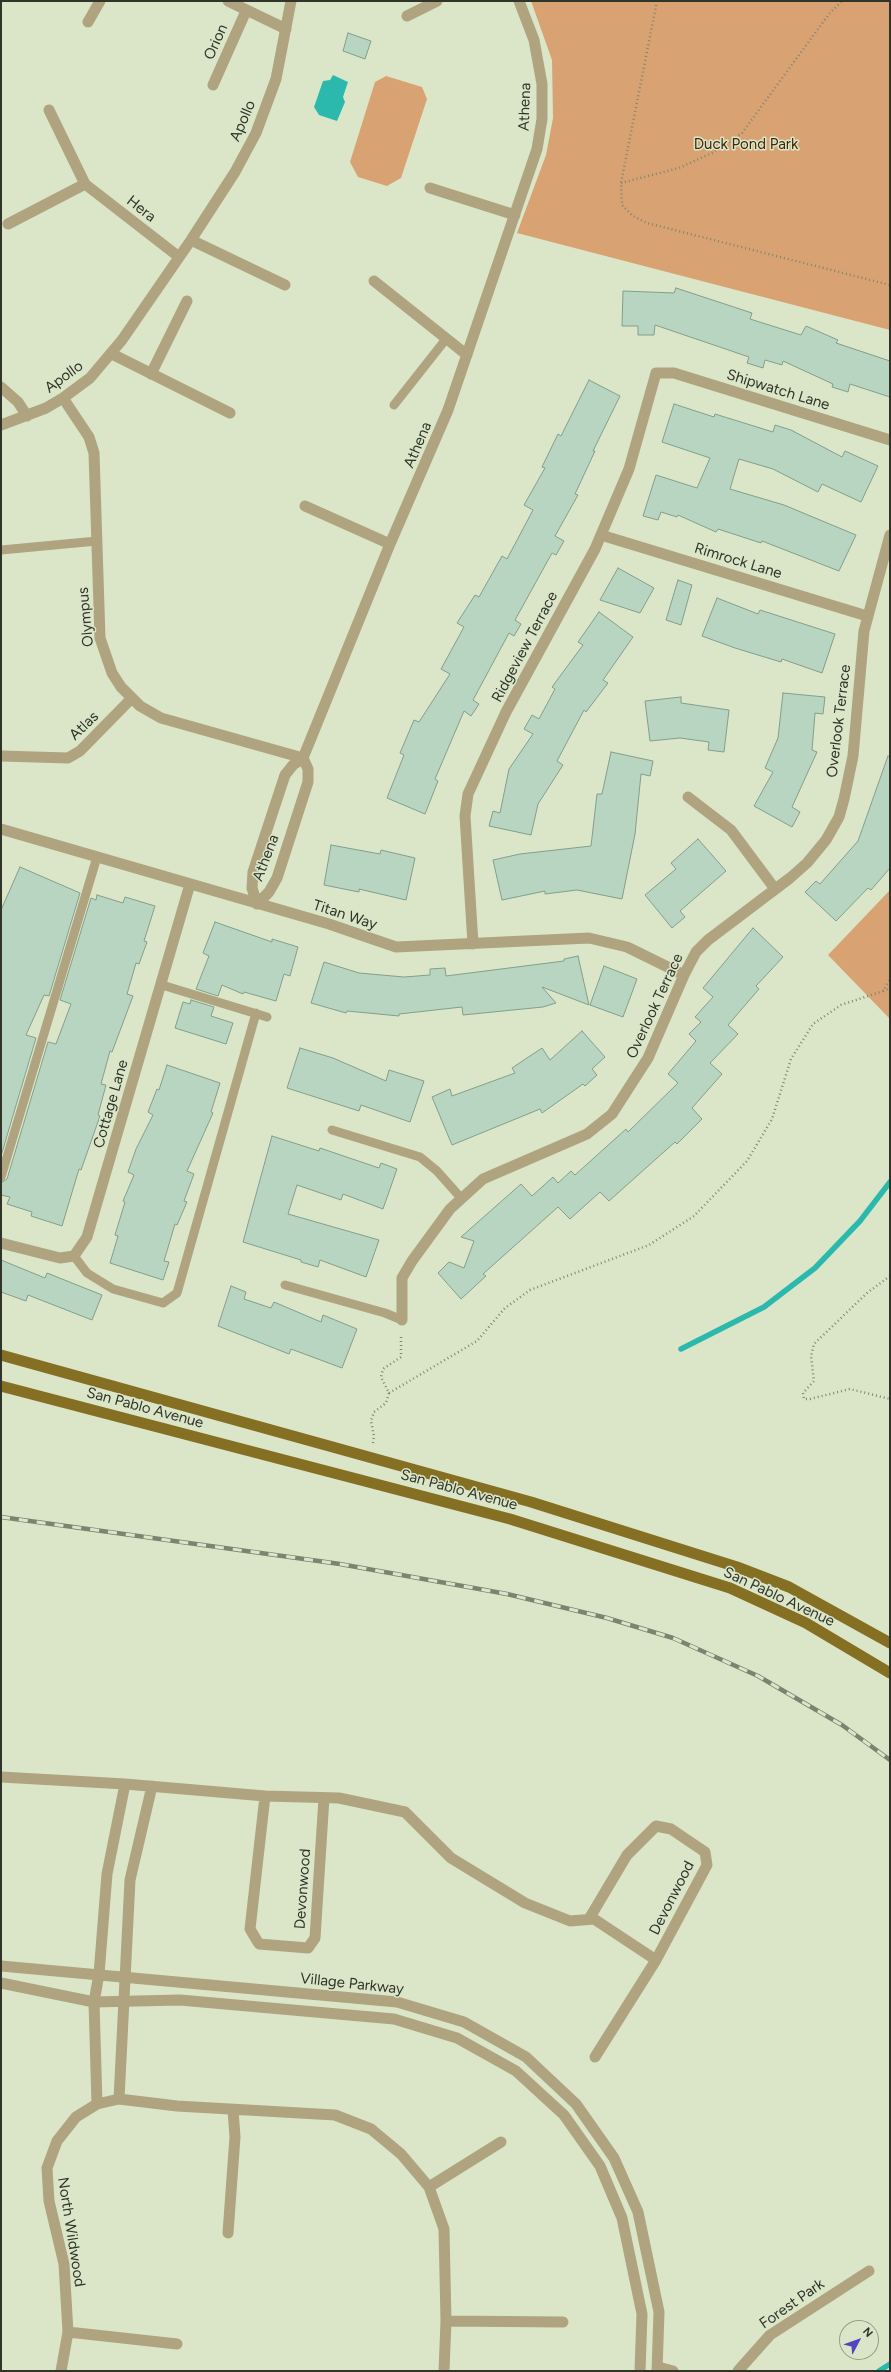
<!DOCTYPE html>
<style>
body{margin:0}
#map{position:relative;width:891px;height:2372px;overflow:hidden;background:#dbe6c9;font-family:Figtree,sans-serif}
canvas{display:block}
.frame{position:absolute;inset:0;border:2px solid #303429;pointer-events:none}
.north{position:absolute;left:839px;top:2320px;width:40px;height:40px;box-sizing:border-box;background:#dbe6c9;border:1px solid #979f89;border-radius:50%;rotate:49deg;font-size:11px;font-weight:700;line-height:16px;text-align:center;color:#303429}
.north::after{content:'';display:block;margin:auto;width:14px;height:18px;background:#5046bd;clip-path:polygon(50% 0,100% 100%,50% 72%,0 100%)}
</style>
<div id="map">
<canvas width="891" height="2372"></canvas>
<div class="frame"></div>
<div class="north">N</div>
</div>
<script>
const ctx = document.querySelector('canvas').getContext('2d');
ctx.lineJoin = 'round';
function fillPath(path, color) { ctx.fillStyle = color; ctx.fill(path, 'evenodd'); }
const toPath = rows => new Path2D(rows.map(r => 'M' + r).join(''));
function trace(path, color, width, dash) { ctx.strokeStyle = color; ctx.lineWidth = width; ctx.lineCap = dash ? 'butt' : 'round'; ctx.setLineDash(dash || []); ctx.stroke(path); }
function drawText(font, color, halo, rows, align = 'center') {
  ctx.font = font + ' Figtree,sans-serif'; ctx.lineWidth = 3; ctx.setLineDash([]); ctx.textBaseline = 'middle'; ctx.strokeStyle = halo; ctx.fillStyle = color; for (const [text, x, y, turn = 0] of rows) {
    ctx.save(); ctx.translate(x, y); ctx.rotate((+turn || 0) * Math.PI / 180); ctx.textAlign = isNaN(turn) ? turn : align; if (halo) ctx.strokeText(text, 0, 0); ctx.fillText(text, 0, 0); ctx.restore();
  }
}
fillPath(toPath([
 [531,1,890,1,890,330,517,233,546,155,553,118,552,60],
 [386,76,422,87,427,99,401,178,387,186,358,177,350,162,375,82],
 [890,890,890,1019,828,955]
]), '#d9a272');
fillPath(toPath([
 [333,75,348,82,343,97,345,102,337,121,319,115,314,107,323,81,330,80]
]), '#2bb9ae');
trace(toPath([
 [681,1349,764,1307,815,1268,860,1221,890,1182],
 [879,2371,890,2364]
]), '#2bb9ae', 5.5);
const building = toPath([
 [348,33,371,41,365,59,343,51,348,33],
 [676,288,752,313,750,319,801,335,806,326,838,340,836,343,890,361,890,397,850,384,848,392,832,387,833,384,783,361,782,365,765,360,763,368,747,363,749,357,655,325,654,335,638,335,638,326,622,326,623,291,674,293,676,288],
 [589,380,620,396,593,451,595,451,575,494,578,495,555,536,564,541,556,555,552,553,515,620,521,624,514,636,509,633,473,700,479,704,471,716,464,711,435,779,438,781,425,814,387,798,404,755,400,753,414,720,419,722,450,674,441,669,464,627,457,623,475,595,479,597,502,556,507,559,533,510,524,505,545,468,542,467,558,434,561,436,589,380],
 [674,404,714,417,715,414,773,432,775,425,791,430,842,457,845,451,878,466,861,502,822,484,818,492,773,469,739,459,730,489,784,505,856,535,839,571,762,541,761,543,718,529,716,532,678,515,677,517,661,512,658,520,643,516,656,475,697,488,710,458,662,442,674,404],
 [618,568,654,588,640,613,600,600,618,568],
 [678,580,692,585,681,625,666,620,678,580],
 [717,598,758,614,760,610,835,634,822,673,782,659,781,662,735,648,702,636,717,598],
 [599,612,633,637,603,680,608,683,586,712,584,710,557,761,563,765,538,804,531,835,489,826,493,811,500,813,509,769,533,734,524,729,532,715,539,719,555,689,552,687,583,645,578,642,599,612],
 [783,693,825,697,823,714,815,713,812,750,817,752,792,807,800,812,792,827,754,806,773,772,765,768,778,738,783,693],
 [681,697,681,703,729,710,724,752,708,750,709,742,680,738,650,741,645,701,681,697],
 [611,752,653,761,650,776,641,774,635,834,622,899,577,890,545,894,545,891,502,900,493,860,520,854,591,846,597,794,602,794,611,752],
 [888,756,890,757,890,868,871,890,868,888,836,921,805,892,816,881,820,884,858,841,888,756],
 [698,839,726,871,680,911,685,917,672,928,645,895,676,869,671,863,698,839],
 [331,845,380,854,381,850,415,858,406,900,359,889,359,892,324,885,331,845],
 [20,867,80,893,49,996,44,995,26,1035,36,1038,1,1156,1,910,20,867],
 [97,895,123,903,125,897,155,906,144,941,147,942,139,964,136,963,127,994,133,996,112,1052,110,1051,101,1084,106,1085,98,1115,100,1116,81,1170,79,1169,62,1226,31,1216,32,1212,7,1204,10,1197,1,1195,1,1183,7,1179,48,1042,56,1044,71,1004,60,1000,91,898,96,900,97,895],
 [215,922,272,942,272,939,298,947,290,976,284,974,276,1001,244,992,243,994,222,985,218,996,196,989,209,956,203,953,215,922],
 [753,928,783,957,756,986,759,989,728,1025,738,1034,710,1063,722,1074,692,1108,702,1119,677,1144,675,1142,609,1201,600,1192,570,1219,558,1207,483,1274,486,1276,461,1299,438,1273,449,1262,464,1268,474,1241,461,1237,521,1184,532,1196,553,1177,558,1183,571,1171,575,1175,626,1129,628,1132,678,1083,668,1074,696,1041,689,1034,701,1022,695,1017,713,997,703,988,753,928],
 [578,956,589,1005,542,987,556,1003,543,1007,463,1015,462,1007,399,1014,399,1016,347,1011,346,1013,311,1003,324,962,359,973,404,977,430,975,430,969,445,968,446,976,564,961,564,959,578,956],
 [604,966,637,979,623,1017,590,1005,604,966],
 [191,1000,214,1007,211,1016,233,1023,226,1044,175,1028,183,1002,190,1004,191,1000],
 [582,1031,605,1057,592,1069,597,1075,585,1086,583,1084,542,1113,540,1109,452,1145,432,1097,450,1089,452,1096,515,1073,512,1068,542,1048,550,1060,582,1031],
 [300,1048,333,1058,386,1081,389,1070,424,1081,410,1122,361,1105,359,1111,287,1088,300,1048],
 [167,1065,220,1083,211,1112,213,1113,187,1171,194,1174,184,1201,187,1202,177,1225,175,1224,164,1261,169,1262,163,1280,110,1263,118,1236,115,1235,125,1202,123,1201,134,1175,128,1172,136,1149,153,1115,148,1112,157,1089,159,1090,167,1065],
 [272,1136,319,1151,320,1148,379,1168,381,1163,397,1169,383,1209,343,1194,341,1200,297,1185,288,1214,379,1240,366,1277,320,1260,318,1267,301,1262,301,1260,243,1242,272,1136],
 [1,1260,45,1278,47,1273,102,1295,92,1320,28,1295,26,1301,1,1292,1,1260],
 [231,1286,246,1292,244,1299,271,1308,274,1302,321,1322,323,1315,357,1329,342,1368,291,1349,289,1354,218,1326,231,1286]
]);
fillPath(building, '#b8d5c2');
trace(building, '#829e8b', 1);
trace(toPath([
 [657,1,621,183,622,205,633,216,647,223,890,285],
 [621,183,679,168,712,153,742,133,829,14,842,1],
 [883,991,890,988],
 [890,1276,867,1293,814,1344,811,1356,814,1381,803,1393,804,1399,810,1399,850,1389,890,1399],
 [389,1393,477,1341,505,1308,530,1290,649,1245,694,1216,747,1161,772,1119,791,1059,813,1024,841,1005,883,991,890,979],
 [373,1443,374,1436,371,1421,374,1412,386,1403,389,1393,381,1377,383,1369,401,1357,401,1334]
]), '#7f8673', 2.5, [1, 3]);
trace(toPath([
 [394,405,446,339],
 [1,550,97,541],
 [162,985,267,1017],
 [332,1130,420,1157,437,1171,461,1198],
 [1,1177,97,857],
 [74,1256,87,1273,113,1289,163,1303,177,1293,256,1013],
 [285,1285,385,1313,402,1320]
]), '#afa47f', 9);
trace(toPath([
 [228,1,286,29],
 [407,16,437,1],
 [88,22,100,1],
 [213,85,246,11],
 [49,110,85,184,179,257],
 [430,188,515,215],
 [8,224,85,184],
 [191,240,285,285],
 [374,281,467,355],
 [112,354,230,413],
 [151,374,187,301],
 [1,387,18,402,27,416],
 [63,398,89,437,94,453,100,638,112,673,121,687,140,706,161,718,303,758,390,544,448,410,537,149,542,119,542,84,534,40,519,1],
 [1,425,46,408,63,398,90,378,122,340,191,240,235,172,256,133,276,79,291,1],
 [305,506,390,544],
 [601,535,867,616],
 [1,756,68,758,80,751,131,699],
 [303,758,308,769,308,782,277,878,269,892,257,904,252,888,253,872,285,775,293,765,303,758],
 [688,797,731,830,775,889],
 [1,829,329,924,396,947,589,938,627,947,684,975],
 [473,944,465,816,468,794,506,712,595,549,629,469,656,373,674,373,890,440],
 [1,1243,60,1258,74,1256,87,1237,190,884],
 [402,1320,402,1278,412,1261,450,1209,483,1179,587,1134,612,1114,648,1058,684,975,696,952,708,940,790,878,807,863,826,840,839,817,844,799,853,756,864,631,890,535],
 [1,1777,125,1784,265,1796,339,1798,405,1812,451,1858,525,1903,570,1921,594,1919,656,1960],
 [265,1796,250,1929,259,1944,308,1948,315,1938,324,1798],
 [589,1919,627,1855,656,1826,671,1829,705,1852,707,1865,656,1960,595,2057],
 [119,2099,130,1880,152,1786],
 [97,2104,94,2002,99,1974,107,1874,125,1784],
 [429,2187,444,2229,446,2321,444,2371],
 [228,2233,235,2137,233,2110],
 [446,2321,563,2322],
 [68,2332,177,2344],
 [658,2367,673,2371],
 [61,2371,68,2332,64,2264,49,2201,47,2168,57,2141,76,2117,97,2104,119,2099,177,2106,335,2115,371,2129,401,2154,429,2187,501,2142],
 [738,2371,770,2335,869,2271]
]), '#afa47f', 11);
trace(toPath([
 [1,1966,397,2002,464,2022,526,2057,576,2104,614,2158,638,2212,659,2312,657,2371],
 [1,1983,94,2002,180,2000,394,2019,457,2038,516,2071,564,2115,600,2166,622,2218,642,2314,640,2371]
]), '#afa47f', 11);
trace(toPath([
 [1,1355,531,1502,737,1567,789,1587,890,1643],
 [1,1386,510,1519,730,1588,806,1623,890,1673]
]), '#856f22', 11);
const rail = toPath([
 [1,1517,340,1564,507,1594,607,1618,673,1638,758,1676,842,1725,890,1760]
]);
trace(rail, '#7c8370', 4.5);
trace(rail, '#dbe6c9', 3, [9]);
drawText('15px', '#303429', '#dbe6c9', [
 ["Orion",216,42,-66],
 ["Athena",525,107,-88],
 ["Apollo",243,121,-67],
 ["Hera",141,209,38],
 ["Apollo",64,377,-36],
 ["Shipwatch Lane",778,390,17],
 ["Athena",418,445,-67],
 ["Rimrock Lane",738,561,17],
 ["Olympus",86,617,-95],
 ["Ridgeview Terrace",525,647,-62],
 ["Overlook Terrace",839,721,-83],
 ["Atlas",84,726,-44],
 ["Athena",266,858,-69],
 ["Titan Way",345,915,18],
 ["Overlook Terrace",655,1006,-65],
 ["Cottage Lane",111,1104,-74],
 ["San Pablo Avenue",145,1408,15],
 ["San Pablo Avenue",459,1490,15],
 ["San Pablo Avenue",779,1597,25],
 ["Devonwood",303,1889,-86],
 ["Devonwood",672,1898,-63],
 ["Village Parkway",352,1984,6],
 ["North Wildwood",71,2232,81],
 ["Forest Park",792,2304,-35]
]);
drawText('15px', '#42260a', '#dbe6c9', [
 ["Duck Pond Park",746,145]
]);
</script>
